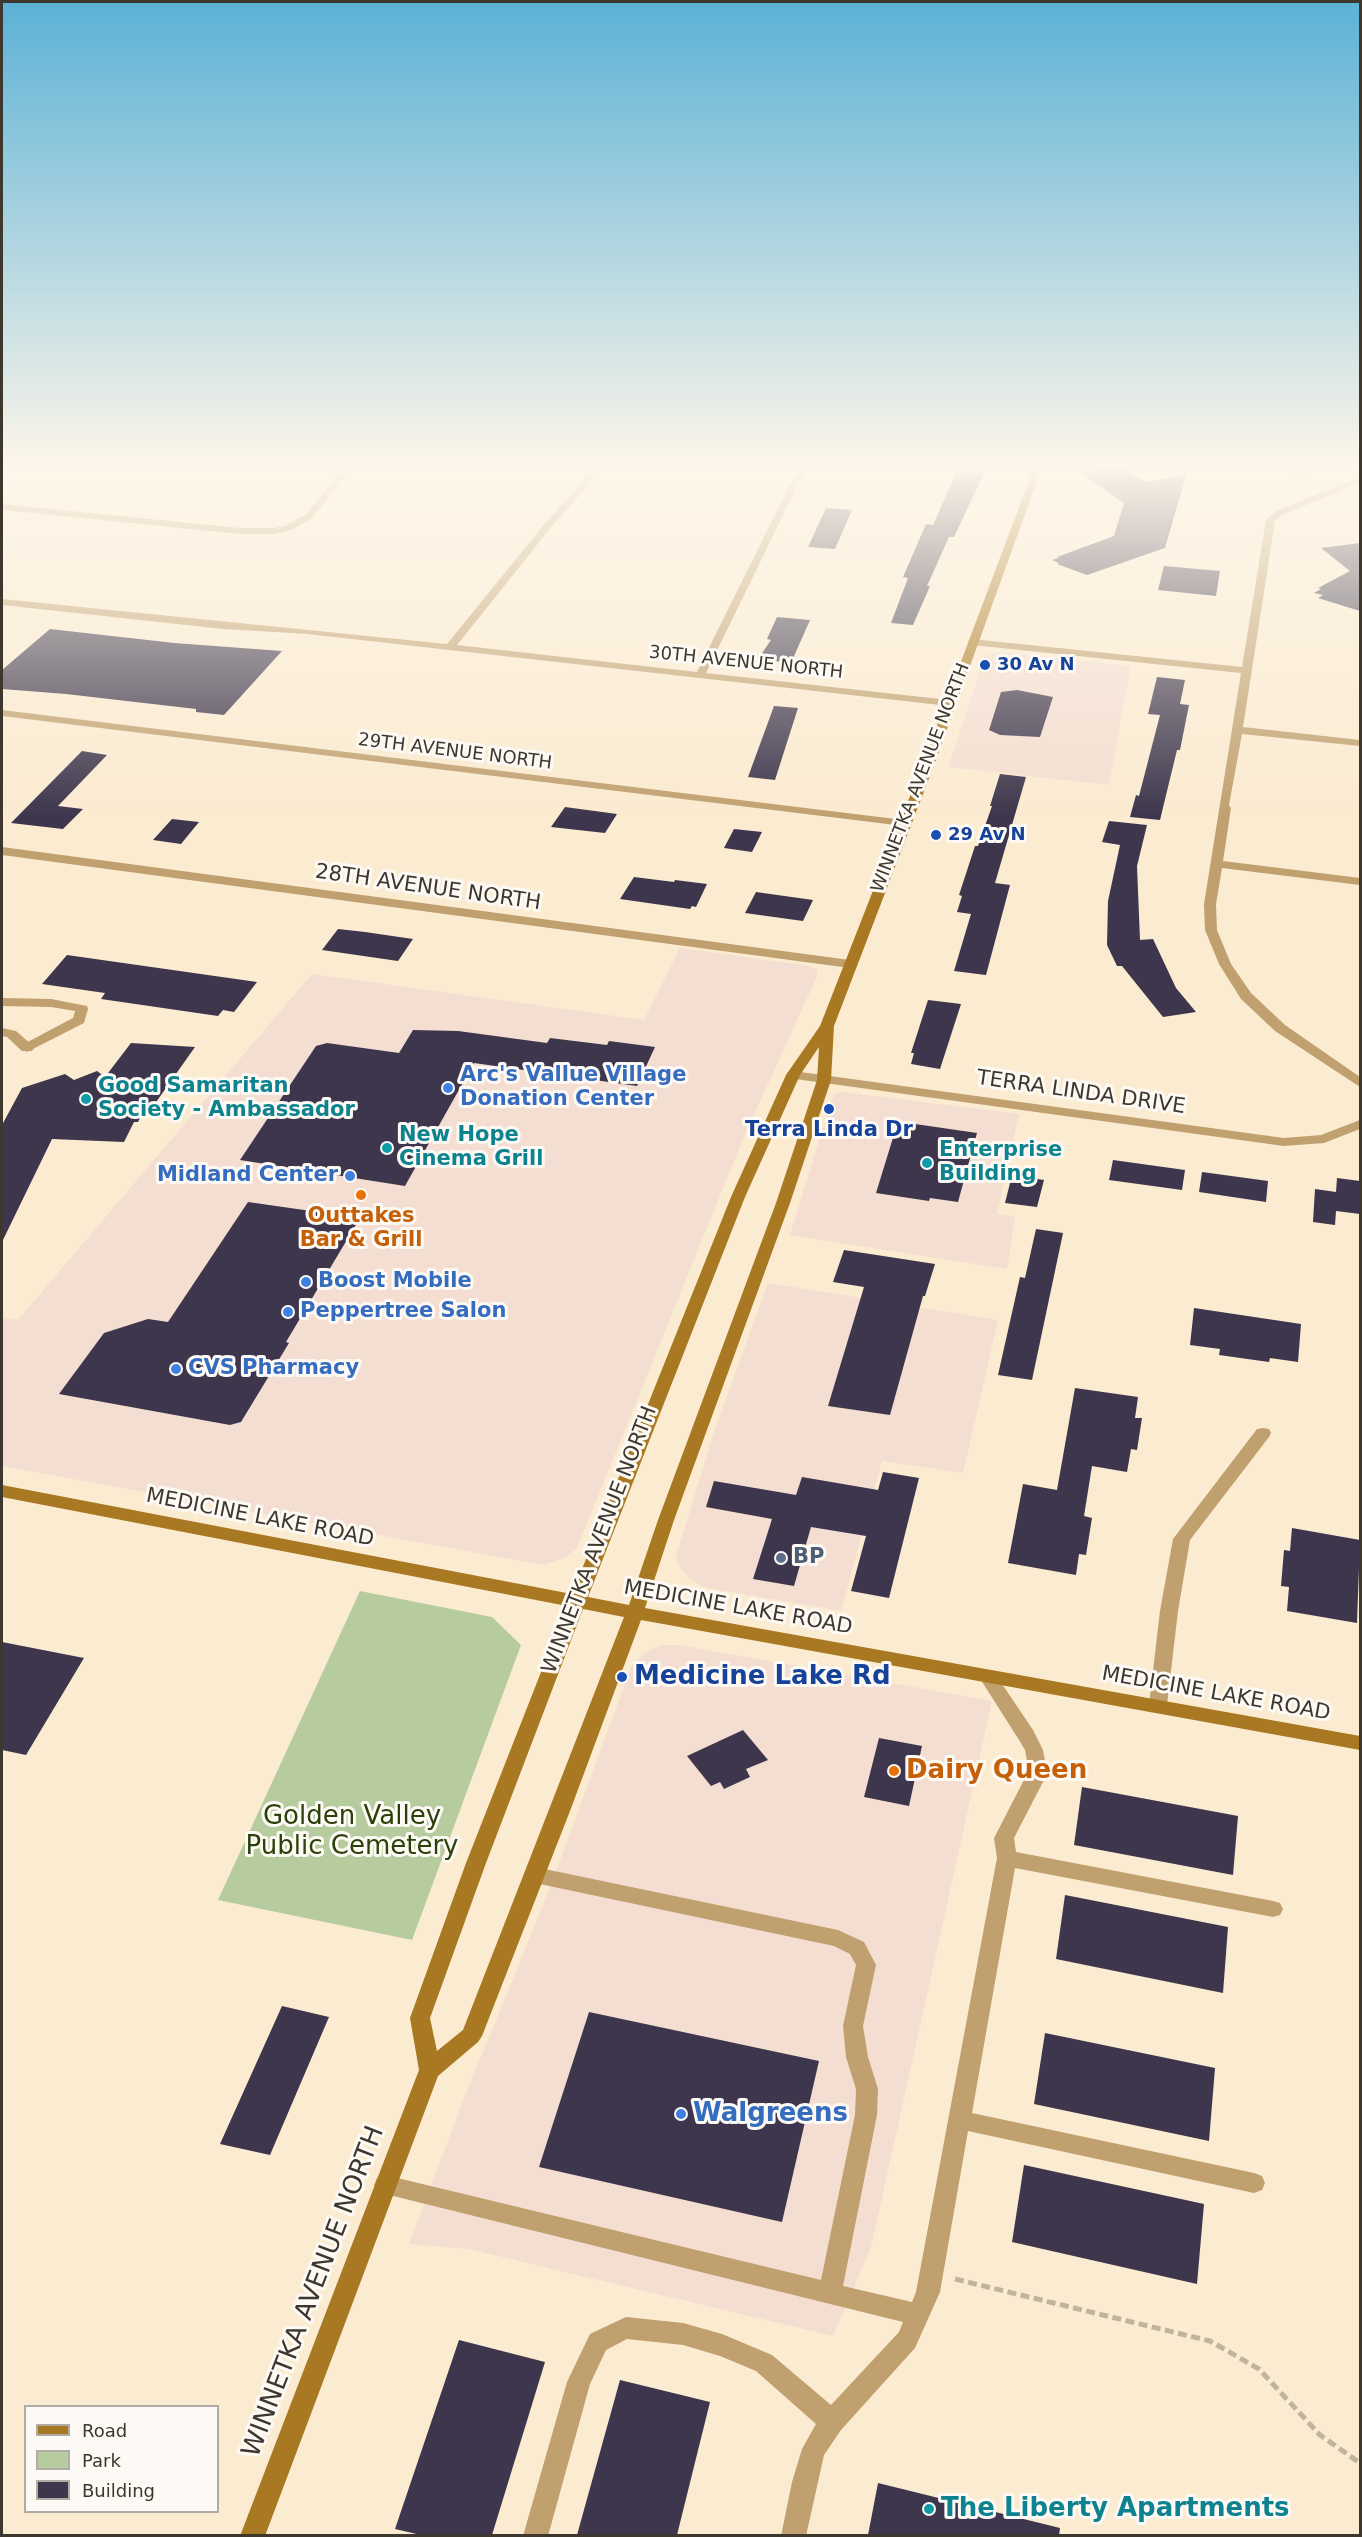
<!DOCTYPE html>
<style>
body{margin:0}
#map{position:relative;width:1362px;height:2537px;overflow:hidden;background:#fbebd1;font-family:"DejaVu Sans",sans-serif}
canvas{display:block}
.frame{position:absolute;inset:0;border:3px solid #3d372d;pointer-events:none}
.legend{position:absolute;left:24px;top:2405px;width:195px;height:108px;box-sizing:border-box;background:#fdfaf5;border:2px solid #b0aca5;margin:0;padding:8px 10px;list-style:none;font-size:18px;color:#3d372d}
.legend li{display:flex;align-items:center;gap:12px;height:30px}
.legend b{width:30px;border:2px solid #b0aca5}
</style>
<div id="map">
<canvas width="1362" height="2537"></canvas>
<div class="frame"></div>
<ul class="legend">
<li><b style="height:8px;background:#a87922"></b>Road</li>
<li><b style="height:16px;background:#b6cc9f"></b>Park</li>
<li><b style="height:16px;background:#3d364c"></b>Building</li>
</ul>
</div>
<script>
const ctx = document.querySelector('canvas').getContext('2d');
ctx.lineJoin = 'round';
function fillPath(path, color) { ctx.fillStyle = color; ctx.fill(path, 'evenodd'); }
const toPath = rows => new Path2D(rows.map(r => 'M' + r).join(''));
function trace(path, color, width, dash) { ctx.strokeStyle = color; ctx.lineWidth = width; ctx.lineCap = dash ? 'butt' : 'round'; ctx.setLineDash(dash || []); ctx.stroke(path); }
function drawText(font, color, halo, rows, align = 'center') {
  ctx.font = font + ' "DejaVu Sans",sans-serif'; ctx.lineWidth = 6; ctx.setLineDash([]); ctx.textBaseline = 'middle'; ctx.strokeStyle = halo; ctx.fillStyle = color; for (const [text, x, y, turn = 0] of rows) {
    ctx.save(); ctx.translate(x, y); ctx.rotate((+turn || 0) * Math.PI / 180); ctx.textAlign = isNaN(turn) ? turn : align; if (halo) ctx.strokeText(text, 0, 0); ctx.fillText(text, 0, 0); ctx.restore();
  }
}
fillPath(toPath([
 [1000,652,1131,666,1109,785,948,767,985,655],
 [680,948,809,966,817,969,817,976,743,1139,577,1548,564,1558,543,1565,2,1466,2,1318,18,1320,312,974,644,1020],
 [841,1092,1019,1114,997,1214,1015,1217,1007,1269,790,1235,833,1095],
 [768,1283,998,1320,963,1473,882,1461,841,1611,703,1587,687,1576,680,1568,676,1557,713,1435],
 [662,1645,679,1645,992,1701,871,2247,833,2336,469,2249,409,2244,465,2096,548,1893,632,1665,644,1653]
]), '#f4ded1');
fillPath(toPath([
 [360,1591,492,1617,521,1645,412,1940,218,1900]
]), '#b6cc9f');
fillPath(toPath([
 [1120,467,1147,482,1186,475,1165,548,1087,575,1057,564,1059,563,1052,560,1059,558,1057,557,1114,536,1124,503,1081,473],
 [957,471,984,473,954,537,949,537,927,586,930,586,913,625,891,623,908,578,903,577,926,524,933,525],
 [826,508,852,510,835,549,808,547],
 [1360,543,1360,611,1318,598,1323,595,1314,593,1321,589,1318,588,1350,571,1321,548],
 [1164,566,1220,571,1216,596,1158,590],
 [777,617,810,620,791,663,758,659,771,640,767,639],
 [50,629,174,643,282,651,224,715,196,712,196,709,66,694,2,689,2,670],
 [1157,677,1185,680,1180,704,1189,705,1180,750,1177,750,1160,820,1130,817,1136,795,1139,796,1160,715,1148,714],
 [1017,690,1053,697,1040,737,1000,735,989,730,1001,692],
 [774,706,798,708,775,780,748,777],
 [82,751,107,755,58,806,83,809,63,829,11,823],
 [1000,774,1026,777,995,883,1010,885,986,975,954,971,971,914,957,912,962,896,959,895,975,846,978,846,992,806,990,806],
 [565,807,617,814,605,833,551,827],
 [172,819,199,822,181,844,153,840],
 [1109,821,1147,825,1137,866,1140,940,1153,939,1176,988,1196,1012,1163,1017,1122,966,1117,966,1107,945,1108,901,1120,845,1102,842],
 [734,829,762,832,752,852,724,848],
 [634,877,674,882,675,880,707,884,696,907,692,906,690,909,620,899],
 [756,892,813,900,803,921,745,913],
 [338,929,365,932,413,939,398,961,322,950],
 [67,955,257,982,234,1012,223,1010,218,1016,101,999,105,993,42,984],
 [928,1000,961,1004,940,1069,911,1064,914,1053,911,1053],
 [413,1030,458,1031,547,1043,550,1038,607,1045,609,1041,655,1047,637,1086,474,1063,405,1186,240,1160,316,1046,327,1043,399,1053],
 [131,1043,195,1047,154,1105,151,1105,146,1114,142,1114,138,1122,134,1122,124,1142,52,1139,2,1242,2,1125,22,1088,65,1074,74,1080,97,1071,105,1077],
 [915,1124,977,1133,958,1202,930,1198,929,1201,876,1193,896,1128,913,1130],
 [1113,1160,1185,1170,1182,1190,1109,1180],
 [1202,1172,1268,1181,1266,1202,1199,1192],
 [1012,1175,1044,1180,1037,1207,1005,1203],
 [1337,1178,1360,1181,1360,1214,1336,1211,1335,1225,1313,1222,1315,1189,1336,1192],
 [248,1202,360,1218,286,1342,289,1343,241,1422,230,1425,59,1394,104,1333,148,1319,168,1322],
 [1036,1229,1063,1233,1032,1380,998,1375,1020,1277,1025,1278],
 [844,1250,935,1264,925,1296,923,1296,890,1415,828,1406,864,1287,833,1282],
 [1194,1308,1301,1324,1298,1362,1270,1358,1269,1362,1219,1355,1220,1349,1190,1345],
 [1075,1388,1138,1397,1135,1418,1142,1418,1137,1450,1131,1449,1127,1472,1092,1466,1084,1516,1092,1518,1086,1555,1079,1554,1076,1575,1008,1563,1023,1484,1057,1490],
 [883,1472,919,1478,889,1598,851,1591,866,1536,811,1527,794,1586,753,1579,772,1519,706,1507,714,1481,796,1495,802,1477,878,1490],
 [1292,1528,1360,1540,1357,1623,1287,1611,1289,1587,1281,1586,1284,1550,1290,1551],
 [2,1642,84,1658,26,1755,2,1750],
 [743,1730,768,1760,746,1769,750,1777,724,1789,720,1782,711,1786,687,1756],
 [879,1738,922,1746,909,1806,864,1797],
 [1082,1787,1238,1816,1233,1875,1074,1845],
 [1065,1895,1228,1927,1223,1993,1056,1959],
 [282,2006,329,2017,270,2155,220,2144],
 [589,2012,819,2061,782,2222,539,2167],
 [1045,2033,1215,2068,1209,2141,1034,2104],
 [1024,2165,1204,2204,1197,2284,1012,2242],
 [459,2340,545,2362,492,2535,421,2535,395,2529],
 [620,2380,710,2402,677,2535,577,2535],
 [878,2483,1060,2528,1059,2535,868,2535]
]), '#3d364c');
trace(toPath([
 [1292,476,1311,482]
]), '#c1b49f', 2, [4, 2]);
trace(toPath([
 [955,2279,1210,2341,1259,2369,1320,2435,1360,2463]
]), '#c1b49f', 5, [9, 4.5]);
fillPath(toPath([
 [2,998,51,999,87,1006,88,1009,84,1023,27,1052,20,1048,22,1045,73,1018,75,1011,51,1007,2,1006,2,998],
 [988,1670,994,1672,1033,1730,1043,1750,1046,1766,1044,1780,1014,1838,1016,1852,1273,1901,1280,1903,1283,1909,1280,1915,1273,1917,1015,1868,972,2113,1254,2173,1262,2176,1265,2183,1262,2190,1254,2193,968,2131,940,2292,915,2348,841,2430,824,2455,806,2536,781,2536,792,2482,802,2449,816,2424,756,2371,720,2356,683,2345,627,2339,606,2350,590,2384,548,2536,523,2536,567,2382,590,2334,626,2317,683,2323,722,2334,772,2355,831,2405,899,2332,903,2322,377,2192,374,2185,377,2178,385,2175,821,2280,855,2115,856,2089,846,2057,843,2026,856,1965,850,1954,834,1946,535,1883,528,1881,525,1875,528,1869,535,1867,838,1930,864,1942,876,1965,863,2026,868,2057,878,2089,877,2115,843,2286,912,2302,916,2292,997,1858,994,1838,1024,1780,1028,1766,1025,1750,1019,1740,979,1677,982,1672,988,1670]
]), '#c0a06f');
fillPath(toPath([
 [349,462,357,462,311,519,291,530,274,534,240,534,2,510,2,504,240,528,274,528,285,526,305,515,349,462],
 [593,462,601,462,588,486,553,525,457,645,697,672,801,462,809,462,706,673,949,700,954,703,949,706,307,634,223,629,2,605,2,599,447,644,547,521,581,483,593,462],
 [1360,477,1360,483,1284,514,1275,521,1243,727,1360,740,1360,746,1242,734,1229,805,1231,808,1223,861,1360,878,1360,885,1222,868,1216,904,1217,930,1231,964,1251,993,1285,1025,1360,1077,1360,1087,1275,1031,1241,999,1219,964,1205,930,1204,904,1241,673,972,645,967,642,972,639,1242,667,1266,520,1278,510,1360,477],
 [2,710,904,820,910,823,904,826,2,716,2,710],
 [2,847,850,960,856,964,850,968,2,855,2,847],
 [2,1028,16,1031,32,1045,34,1048,32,1051,22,1051,7,1037,2,1036,2,1028],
 [793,1071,1284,1138,1321,1135,1360,1120,1360,1129,1324,1143,1284,1146,788,1078,786,1075,788,1072,793,1071],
 [1263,1428,1269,1429,1271,1433,1269,1437,1190,1540,1178,1611,1167,1705,1165,1710,1158,1712,1151,1710,1149,1705,1160,1611,1173,1539,1257,1429,1263,1428]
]), '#c0a06f');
fillPath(toPath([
 [1036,462,1044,462,933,768,834,1026,831,1080,790,1203,674,1520,645,1608,1360,1736,1360,1750,641,1620,570,1811,482,2036,478,2042,438,2076,265,2536,240,2536,419,2070,410,2018,466,1863,567,1606,2,1497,2,1485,572,1594,731,1197,786,1075,820,1026,921,768,1036,462],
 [819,1047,817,1080,776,1203,658,1520,629,1605,588,1597,745,1197,800,1075,819,1047],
 [583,1609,624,1617,463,2030,437,2051,430,2018,486,1863,583,1609]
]), '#a87922');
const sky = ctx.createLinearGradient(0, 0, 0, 817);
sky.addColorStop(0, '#5bb1d6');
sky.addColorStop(0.57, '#fdf6ea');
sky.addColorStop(1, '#fdf6ea00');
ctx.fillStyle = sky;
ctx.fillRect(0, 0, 1362, 817);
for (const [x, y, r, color] of [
 [985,665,6,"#1a4fb4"],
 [936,835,6,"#1a4fb4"],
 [448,1088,6,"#3f7fe0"],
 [86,1099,6,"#0f9aa8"],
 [829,1109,6,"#1a4fb4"],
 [387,1148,6,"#0f9aa8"],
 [927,1163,6,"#0f9aa8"],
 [350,1176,6,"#3f7fe0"],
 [361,1195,6,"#e8710a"],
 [306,1282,6,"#3f7fe0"],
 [288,1312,6,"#3f7fe0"],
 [176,1369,6,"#3f7fe0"],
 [781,1558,6,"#5c6f8a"],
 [622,1677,6,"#1a4fb4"],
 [894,1771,6,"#e8710a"],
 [681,2114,6,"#3f7fe0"],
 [929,2509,6,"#0f9aa8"]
]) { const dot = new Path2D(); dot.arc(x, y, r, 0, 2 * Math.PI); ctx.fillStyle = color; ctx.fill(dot); trace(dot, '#fdfaf5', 2); }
drawText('18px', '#3d372d', '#fdfaf5', [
 ["30TH AVENUE NORTH",746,663,6],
 ["29TH AVENUE NORTH",455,752,7],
 ["WINNETKA AVENUE NORTH",921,778,-69]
]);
drawText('bold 18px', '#164399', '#fdfaf5', [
 ["30 Av N",997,665],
 ["29 Av N",948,835]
], 'left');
drawText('21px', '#3d372d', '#fdfaf5', [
 ["28TH AVENUE NORTH",428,888,8],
 ["TERRA LINDA DRIVE",1081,1093,8],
 ["MEDICINE LAKE ROAD",260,1518,11],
 ["WINNETKA AVENUE NORTH",600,1540,-69],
 ["MEDICINE LAKE ROAD",738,1608,10],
 ["MEDICINE LAKE ROAD",1216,1694,10]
]);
drawText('bold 21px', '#366cbe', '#fdfaf5', [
 ["Arc's Vallue Village",460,1076],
 ["Donation Center",460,1100],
 ["Midland Center",338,1176,"right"],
 ["Boost Mobile",318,1282],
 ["Peppertree Salon",300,1312],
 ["CVS Pharmacy",188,1369]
], 'left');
drawText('bold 21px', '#0d838f', '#fdfaf5', [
 ["Good Samaritan",98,1087],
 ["Society - Ambassador",98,1111],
 ["New Hope",399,1136],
 ["Cinema Grill",399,1160],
 ["Enterprise",939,1151],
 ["Building",939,1175]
], 'left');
drawText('bold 21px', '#164399', '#fdfaf5', [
 ["Terra Linda Dr",829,1131]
]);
drawText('bold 21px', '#c56008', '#fdfaf5', [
 ["Outtakes",361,1217],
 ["Bar & Grill",361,1241]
]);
drawText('bold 21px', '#4e5e75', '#fdfaf5', [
 ["BP",793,1558]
], 'left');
drawText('bold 26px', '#164399', '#fdfaf5', [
 ["Medicine Lake Rd",634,1677]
], 'left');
drawText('bold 26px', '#c56008', '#fdfaf5', [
 ["Dairy Queen",906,1771]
], 'left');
drawText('26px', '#2b4109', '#fdfaf5', [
 ["Golden Valley",352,1817],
 ["Public Cemetery",352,1847]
]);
drawText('bold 26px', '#366cbe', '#fdfaf5', [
 ["Walgreens",693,2114]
], 'left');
drawText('26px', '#3d372d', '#fdfaf5', [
 ["WINNETKA AVENUE NORTH",314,2292,-69]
]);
drawText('bold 26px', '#0d838f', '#fdfaf5', [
 ["The Liberty Apartments",941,2509]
], 'left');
</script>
